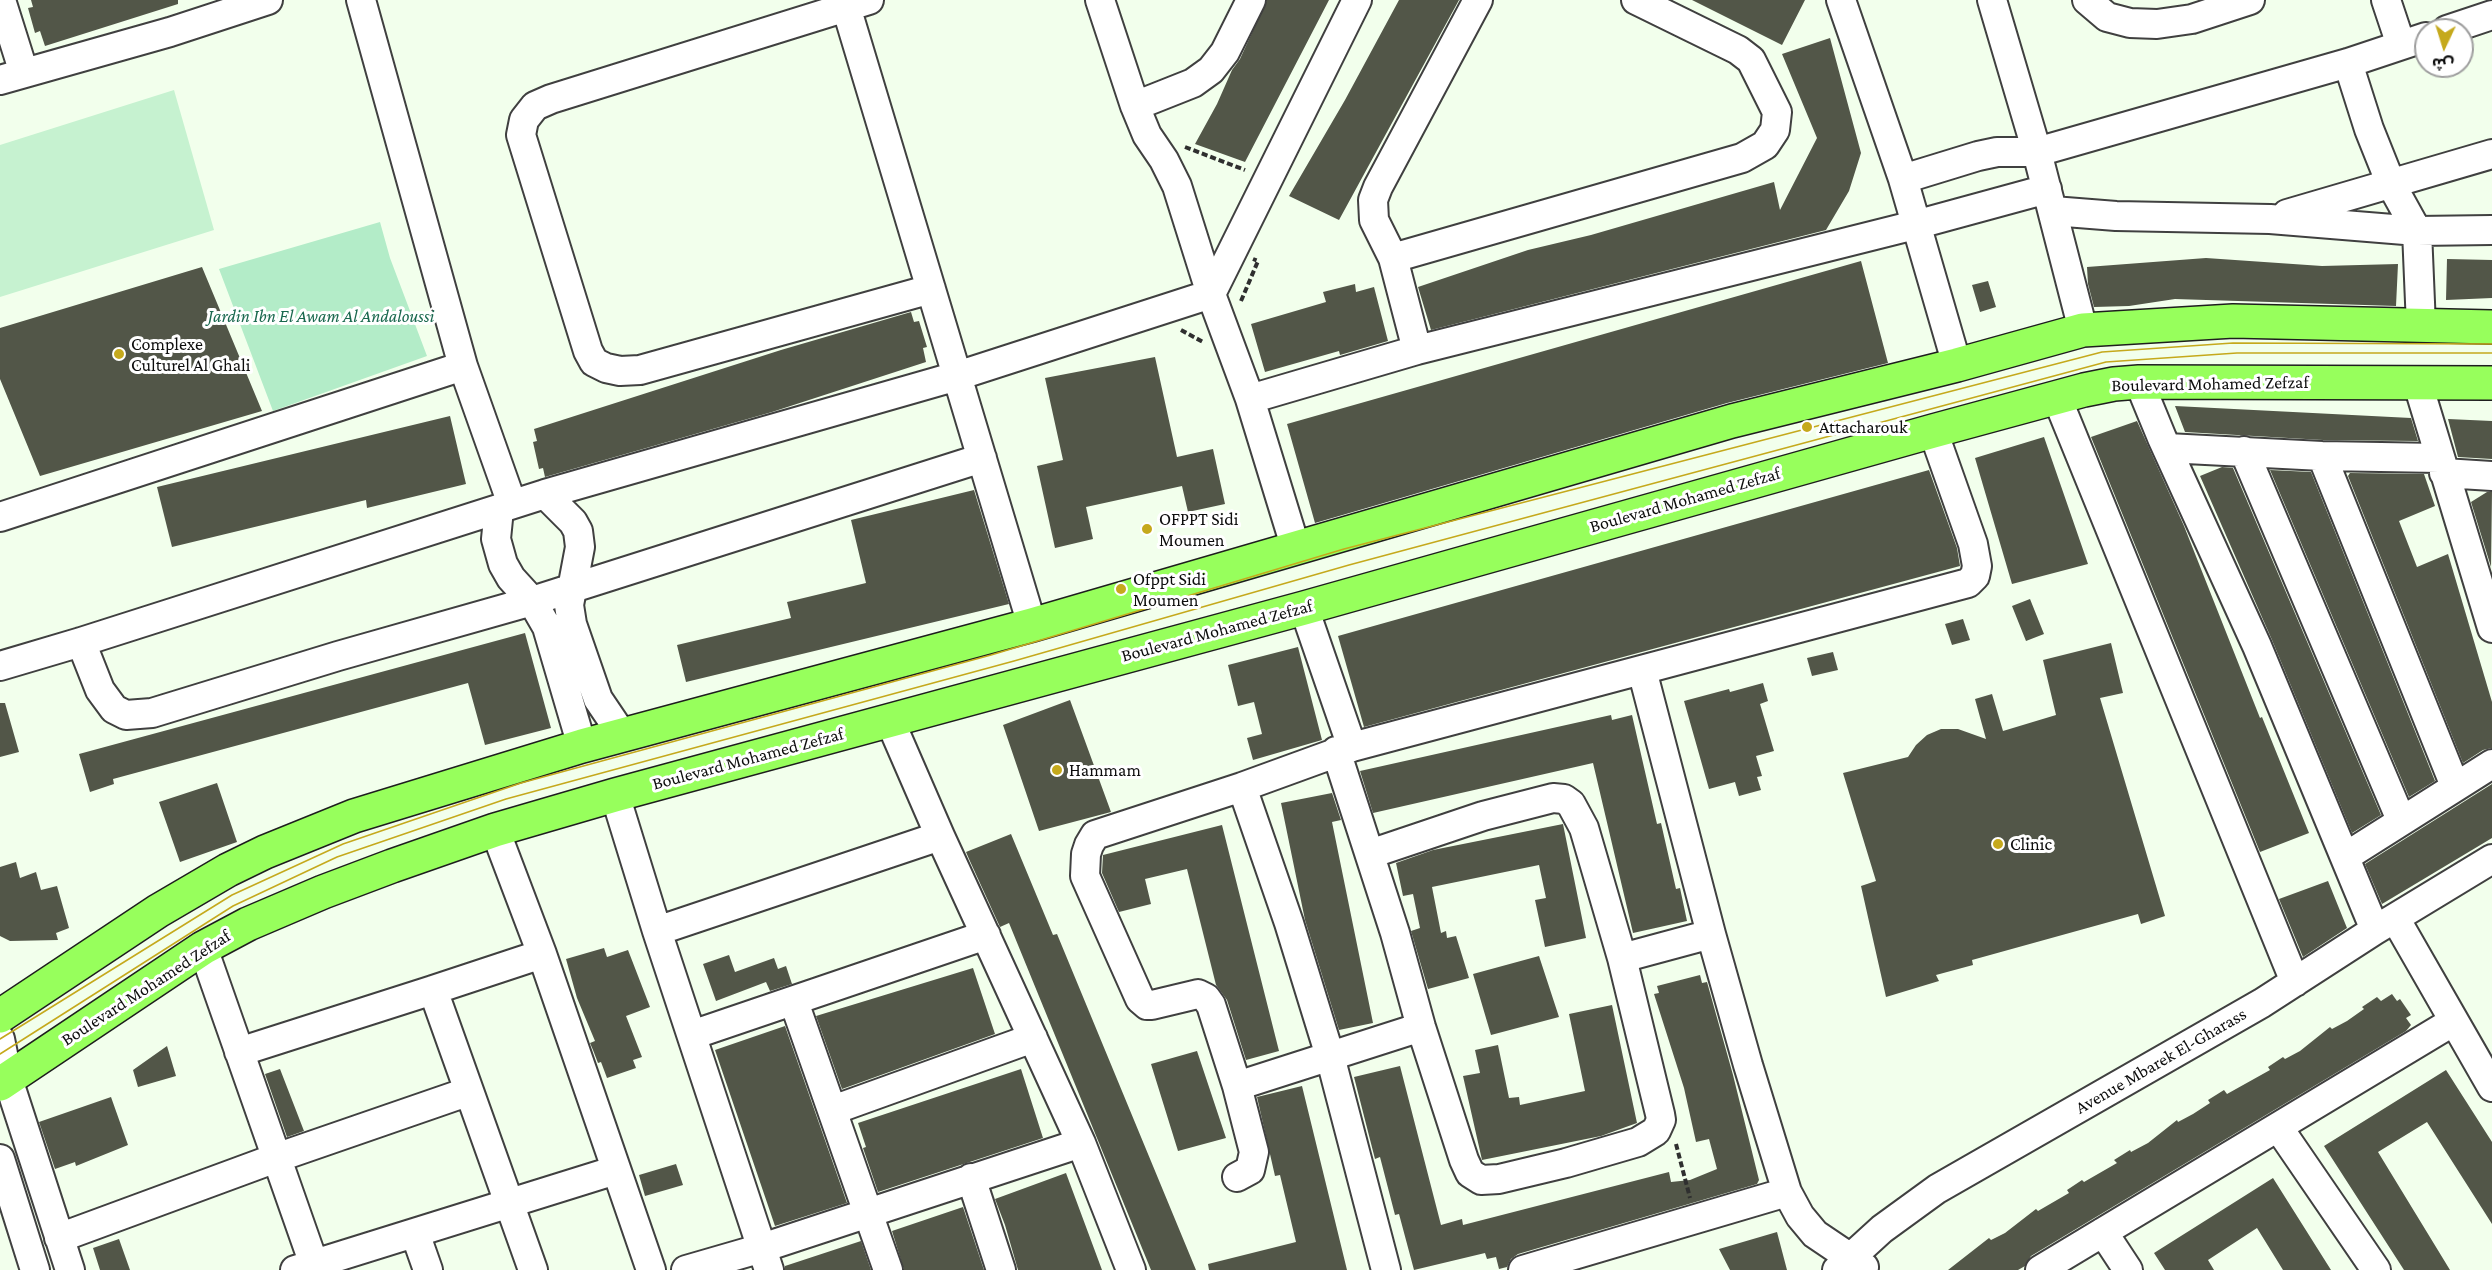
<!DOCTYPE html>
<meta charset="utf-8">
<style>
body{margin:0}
#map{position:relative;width:2492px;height:1270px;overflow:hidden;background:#f2ffec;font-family:"Crimson Pro","Noto Sans Arabic",serif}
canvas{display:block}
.north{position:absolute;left:2414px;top:18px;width:60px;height:60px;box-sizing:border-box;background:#fff;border:2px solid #9e9e9e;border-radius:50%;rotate:184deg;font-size:16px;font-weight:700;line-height:24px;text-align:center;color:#0d0d0d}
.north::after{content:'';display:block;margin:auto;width:21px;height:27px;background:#c5a91c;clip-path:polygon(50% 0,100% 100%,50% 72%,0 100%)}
</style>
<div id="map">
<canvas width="2492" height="1270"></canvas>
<div class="north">ش</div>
</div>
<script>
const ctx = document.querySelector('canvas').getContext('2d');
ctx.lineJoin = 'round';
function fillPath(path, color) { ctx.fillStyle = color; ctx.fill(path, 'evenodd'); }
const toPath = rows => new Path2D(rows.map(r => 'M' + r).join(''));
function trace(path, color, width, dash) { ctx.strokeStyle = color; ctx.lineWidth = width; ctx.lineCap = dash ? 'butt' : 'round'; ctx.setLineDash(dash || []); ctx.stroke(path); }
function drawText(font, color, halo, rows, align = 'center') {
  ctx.font = font + ' "Crimson Pro",serif'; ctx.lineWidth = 6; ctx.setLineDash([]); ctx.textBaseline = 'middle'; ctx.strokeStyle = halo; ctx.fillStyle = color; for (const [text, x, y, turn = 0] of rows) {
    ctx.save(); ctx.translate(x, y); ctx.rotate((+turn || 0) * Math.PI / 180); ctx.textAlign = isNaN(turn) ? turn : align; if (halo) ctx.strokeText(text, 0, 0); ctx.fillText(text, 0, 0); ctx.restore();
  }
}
fillPath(toPath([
 [380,222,390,258,427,356,273,411,219,269]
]), '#b3ecc8');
fillPath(toPath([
 [174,90,214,230,0,297,0,145]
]), '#c6f2d0');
fillPath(toPath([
 [31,0,178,0,178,4,45,46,40,31,35,33,28,8,33,7],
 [1267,0,1329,0,1245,162,1195,144,1217,104,1232,70,1240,59],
 [1399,0,1459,0,1339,220,1289,196,1345,100],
 [1692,0,1805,0,1782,45],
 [1830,38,1861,153,1849,191,1826,230,1431,330,1418,287,1528,250,1591,235,1774,182,1780,210,1817,138,1782,54],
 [2206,258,2322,266,2398,264,2396,306,2175,299,2129,306,2094,307,2088,284,2087,267],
 [2447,259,2492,260,2492,298,2446,300],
 [1861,261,1888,363,1727,403,1315,523,1287,424],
 [202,267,262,411,40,476,0,379,0,328],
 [1988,281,1996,307,1980,312,1972,285],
 [1355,284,1356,292,1374,287,1388,341,1340,355,1339,351,1265,372,1251,324,1326,302,1323,292],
 [911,312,914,322,919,321,927,347,923,348,926,362,772,412,545,477,543,468,539,469,533,442,537,441,534,429,781,350],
 [1155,357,1177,457,1213,449,1225,504,1188,512,1182,486,1086,507,1093,539,1055,548,1037,466,1063,460,1045,378],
 [2175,406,2411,418,2418,441,2323,440,2185,432],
 [450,416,466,484,367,508,366,500,172,547,157,487],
 [2448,419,2492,421,2492,459,2458,457],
 [2137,421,2184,526,2260,718,2262,717,2309,833,2260,852,2091,437],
 [2044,437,2088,564,2012,584,1975,458],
 [2222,467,2233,468,2381,815,2352,833,2272,640,2200,476],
 [1929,470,1957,548,1960,566,1364,727,1338,636],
 [2270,470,2311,472,2435,781,2409,797],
 [2350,473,2424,474,2435,506,2399,521,2417,567,2448,554,2492,702,2492,748,2483,750,2463,763,2348,476],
 [974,490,1009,604,686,682,677,645,791,618,787,602,866,583,851,520],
 [2487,492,2492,492,2491,567,2471,502],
 [2030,599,2044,634,2026,641,2012,606],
 [1963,619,1970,640,1952,645,1945,624],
 [525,633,551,728,485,745,468,683,113,779,114,784,90,792,79,754],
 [2111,643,2123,693,2100,698,2165,916,2141,924,2138,914,1972,960,1973,965,1936,975,1939,981,1886,997,1861,886,1876,881,1843,773,1908,757,1916,745,1927,735,1941,729,1958,729,1986,739,1975,699,1992,694,2003,731,2056,715,2043,660],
 [1298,647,1322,740,1253,760,1247,738,1262,734,1254,702,1238,706,1228,665],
 [1833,652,1838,670,1812,676,1807,658],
 [1763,683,1768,701,1760,704,1774,751,1756,756,1762,776,1757,777,1761,790,1739,796,1735,782,1709,789,1684,701,1729,689,1730,692],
 [1070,700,1111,812,1039,831,1003,725],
 [0,703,5,703,19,752,0,757],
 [1611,715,1612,720,1632,715,1657,824,1661,823,1676,889,1680,888,1687,921,1633,933,1593,763,1373,813,1360,771],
 [217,783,237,842,180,862,159,802],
 [2492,784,2492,838,2382,904,2365,864],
 [1332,793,1341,820,1332,822,1373,1023,1339,1030,1305,920,1281,803],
 [1563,824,1586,938,1545,947,1535,900,1546,898,1539,865,1432,887,1441,933,1446,931,1447,938,1456,936,1469,978,1428,989,1411,931,1420,928,1413,894,1403,896,1396,863,1433,850],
 [1222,825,1279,1051,1246,1060,1227,1000,1216,985,1187,869,1145,879,1151,904,1119,912,1102,873,1103,855],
 [1011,834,1053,935,1057,934,1196,1270,1151,1270,1009,923,1000,927,969,859,966,852],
 [16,862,20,878,36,872,41,890,57,886,69,928,56,933,58,940,10,941,0,936,0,867],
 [2328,881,2347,928,2303,957,2279,899],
 [604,948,607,957,628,950,650,1007,626,1016,642,1057,633,1060,636,1068,607,1078,601,1062,598,1063,593,1050,590,1043,595,1041,577,998,566,959],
 [729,955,735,972,774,958,778,969,786,966,792,984,770,991,766,982,716,1001,703,964],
 [1539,956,1559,1017,1491,1035,1473,974],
 [973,968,995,1034,842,1089,816,1016],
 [1700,975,1702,983,1707,982,1733,1075,1759,1180,1757,1184,1518,1254,1511,1259,1507,1267,1499,1269,1496,1257,1487,1259,1485,1253,1414,1270,1399,1214,1395,1215,1380,1157,1375,1159,1354,1077,1400,1066,1441,1225,1462,1219,1463,1225,1669,1172,1671,1182,1690,1180,1717,1169,1709,1139,1696,1142,1684,1088,1654,994,1659,993,1657,986],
 [2392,994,2397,1001,2400,999,2411,1015,2406,1018,2411,1025,2406,1031,2031,1256,2025,1266,2018,1270,1948,1270,1989,1238,1991,1240,2005,1233,2036,1209,2038,1211,2069,1193,2067,1190,2082,1180,2084,1182,2117,1163,2114,1160,2130,1150,2131,1152,2148,1143,2177,1120,2178,1122,2193,1114,2210,1103,2208,1100,2224,1090,2227,1094,2270,1070,2268,1067,2283,1057,2285,1059,2300,1051,2330,1027,2332,1029,2347,1021,2364,1009,2362,1007,2377,997,2381,1001],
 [1612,1005,1637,1123,1601,1136,1482,1160,1463,1076,1480,1073,1475,1050,1498,1045,1509,1098,1519,1097,1520,1105,1585,1091,1569,1014],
 [785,1026,847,1203,775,1226,715,1050],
 [167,1046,176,1076,138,1087,133,1070],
 [1197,1051,1226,1138,1178,1151,1151,1064],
 [280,1069,304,1131,287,1137,265,1074],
 [1021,1069,1043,1138,878,1192,863,1148,866,1147,858,1123],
 [2446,1070,2492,1142,2492,1224,2427,1122,2378,1152,2450,1270,2404,1270,2324,1146],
 [1302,1086,1347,1270,1209,1270,1208,1264,1296,1242,1280,1175,1275,1176,1257,1097],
 [111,1097,128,1145,76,1166,75,1162,55,1169,39,1122],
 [676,1164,683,1185,645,1196,639,1175],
 [1066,1173,1102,1270,1018,1270,1005,1225,995,1199],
 [2273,1178,2331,1270,2283,1270,2257,1228,2208,1260,2214,1270,2165,1270,2154,1253],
 [963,1207,984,1270,904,1270,892,1231],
 [1777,1232,1787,1270,1730,1270,1719,1249],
 [119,1239,130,1270,100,1270,93,1248],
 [861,1241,871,1270,785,1270,785,1266]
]), '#525648');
const minor = toPath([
 [1,0,24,73],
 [361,0,463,366,512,504],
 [844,0,1032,625],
 [869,0,551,99,535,106,524,120,521,135,588,351,594,362,606,368,620,371,640,370,931,289],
 [1100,0,1135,106,1147,135,1164,160,1177,186,1211,294,1250,399,1296,549],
 [1841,0,1903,179,1957,365],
 [1992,0,2037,152,2083,330],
 [2087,0,2107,17,2130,23,2157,24,2192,19,2250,0],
 [2386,0,2401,45],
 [2447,30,2492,15],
 [2348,63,2369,129,2391,184,2417,231,2421,326],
 [0,80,170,32,268,0],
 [1135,106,1193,83,1211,70,1225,52,1251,0],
 [1903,179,1978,156,1997,152,2037,152,2348,63,2426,37],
 [2053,211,2116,216,2270,219,2417,231,2492,230],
 [2287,214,2492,154],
 [1393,258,1742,158,1765,145,1775,130,1777,112,1751,60,1738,50,1636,0],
 [1417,350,1393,258,1374,220,1373,200,1378,187,1478,0],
 [2417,381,2492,628],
 [2139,382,2162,438,2257,646,2375,930],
 [2057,398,2295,982],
 [1250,399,1417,350,1915,225,2047,189],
 [2167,448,2322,456,2439,458],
 [2244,451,2401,820],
 [2322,456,2455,786],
 [2444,473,2492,476],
 [545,494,573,522,578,531,580,547,569,605,572,624,598,699,623,736],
 [499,509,496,539,503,564,511,578,532,601,547,627,582,746],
 [0,517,463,366],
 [1304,608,1352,747],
 [81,642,100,690,114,709,126,715,152,713,338,656,532,601,982,458],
 [0,666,81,642,545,494,957,376,1211,294,1357,0],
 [1642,670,1711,934,1748,1065,1787,1192,1800,1216,1815,1234,1864,1267],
 [890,721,940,836,1081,1143,1131,1270],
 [1336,751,1395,933,1421,1027,1464,1160,1470,1173,1481,1180,1499,1179,1566,1163,1638,1142,1656,1131,1661,1120,1660,1114,1622,958,1584,828,1571,804,1564,799,1553,798,1483,816,1370,854],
 [1242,787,1289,923,1330,1056,1386,1270],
 [615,795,657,931,769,1270],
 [495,830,542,954,651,1270],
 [2345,857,2492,764],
 [2395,918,2492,1087],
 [657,931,940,836],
 [203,948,316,1270],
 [1622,958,1711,934],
 [794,1002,888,1270],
 [692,1035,986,935],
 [0,1039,8,1079,70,1270],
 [239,1052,433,990],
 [1237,1086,1421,1027],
 [833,1110,1033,1038],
 [2278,1127,2376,1270],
 [0,1159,35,1270],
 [1237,1177,1250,1170,1254,1152,1237,1086,1211,1005,1206,998,1198,994,1152,1005,1147,1005,1140,999,1085,876,1086,854,1089,845,1095,835,1242,787,1352,747,1968,583,1975,576,1977,566,1973,544,1933,431],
 [971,1178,1001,1270],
 [2103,1232,2128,1270],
 [415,1233,428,1270],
 [59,1238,276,1158,467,1092],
 [295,1270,616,1170],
 [533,1270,433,990,542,954],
 [686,1270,762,1248,1081,1143],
 [1523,1270,1787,1192],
 [1837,1270,1882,1229,1937,1189,2262,1003,2375,930,2492,859],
 [2040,1270,2454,1021]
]);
const major = toPath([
 [0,1016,158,911,228,870,265,852,354,816,582,746,1032,625,1732,421,1957,365,2083,330,2233,321,2492,327],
 [0,1084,203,948,248,924,323,892,392,866,495,830,615,795,1304,608,1933,431,2084,390,2114,384,2139,382,2492,383]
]);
trace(minor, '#404040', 32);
trace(major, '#1e1e1e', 36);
trace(toPath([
 [1185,147,1245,170],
 [1241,301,1258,261,1253,259],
 [1181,330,1203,342],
 [1676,1144,1690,1198]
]), '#2f2f2f', 4, [6, 3]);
trace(minor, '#fff', 28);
trace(major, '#97ff5c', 33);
trace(toPath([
 [0,1039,232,895,343,844,521,783,991,655,1344,549,2102,352,2233,343,2492,344],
 [0,1054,233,906,337,857,506,799,1014,661,1349,565,2106,362,2237,353,2492,353]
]), '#c5a91c', 1.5);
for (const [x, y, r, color] of [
 [119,354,6,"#c5a91c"],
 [1807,427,6,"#c5a91c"],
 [1147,529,6,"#c5a91c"],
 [1121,589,6,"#c5a91c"],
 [1057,770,6,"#c5a91c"],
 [1998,844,6,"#c5a91c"]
]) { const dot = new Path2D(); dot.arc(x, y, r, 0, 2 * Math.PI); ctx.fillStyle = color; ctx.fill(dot); trace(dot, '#fff', 2); }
drawText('italic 18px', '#19684e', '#fff', [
 ["Jardin Ibn El Awam Al Andaloussi",321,316]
]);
drawText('18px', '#0d0d0d', '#fff', [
 ["Complexe",131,344],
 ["Culturel Al Ghali",131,365],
 ["Attacharouk",1819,427],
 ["OFPPT Sidi",1159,519],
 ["Moumen",1159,540],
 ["Ofppt Sidi",1133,579],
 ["Moumen",1133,600],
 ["Hammam",1069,770],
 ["Clinic",2010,844]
], 'left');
drawText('18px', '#0d0d0d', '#fff', [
 ["Boulevard Mohamed Zefzaf",2210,384,-1],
 ["Boulevard Mohamed Zefzaf",1685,500,-16],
 ["Boulevard Mohamed Zefzaf",1217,631,-15],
 ["Boulevard Mohamed Zefzaf",748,759,-15],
 ["Boulevard Mohamed Zefzaf",146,988,-33],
 ["Avenue Mbarek El-Gharass",2161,1061,-30]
]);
</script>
